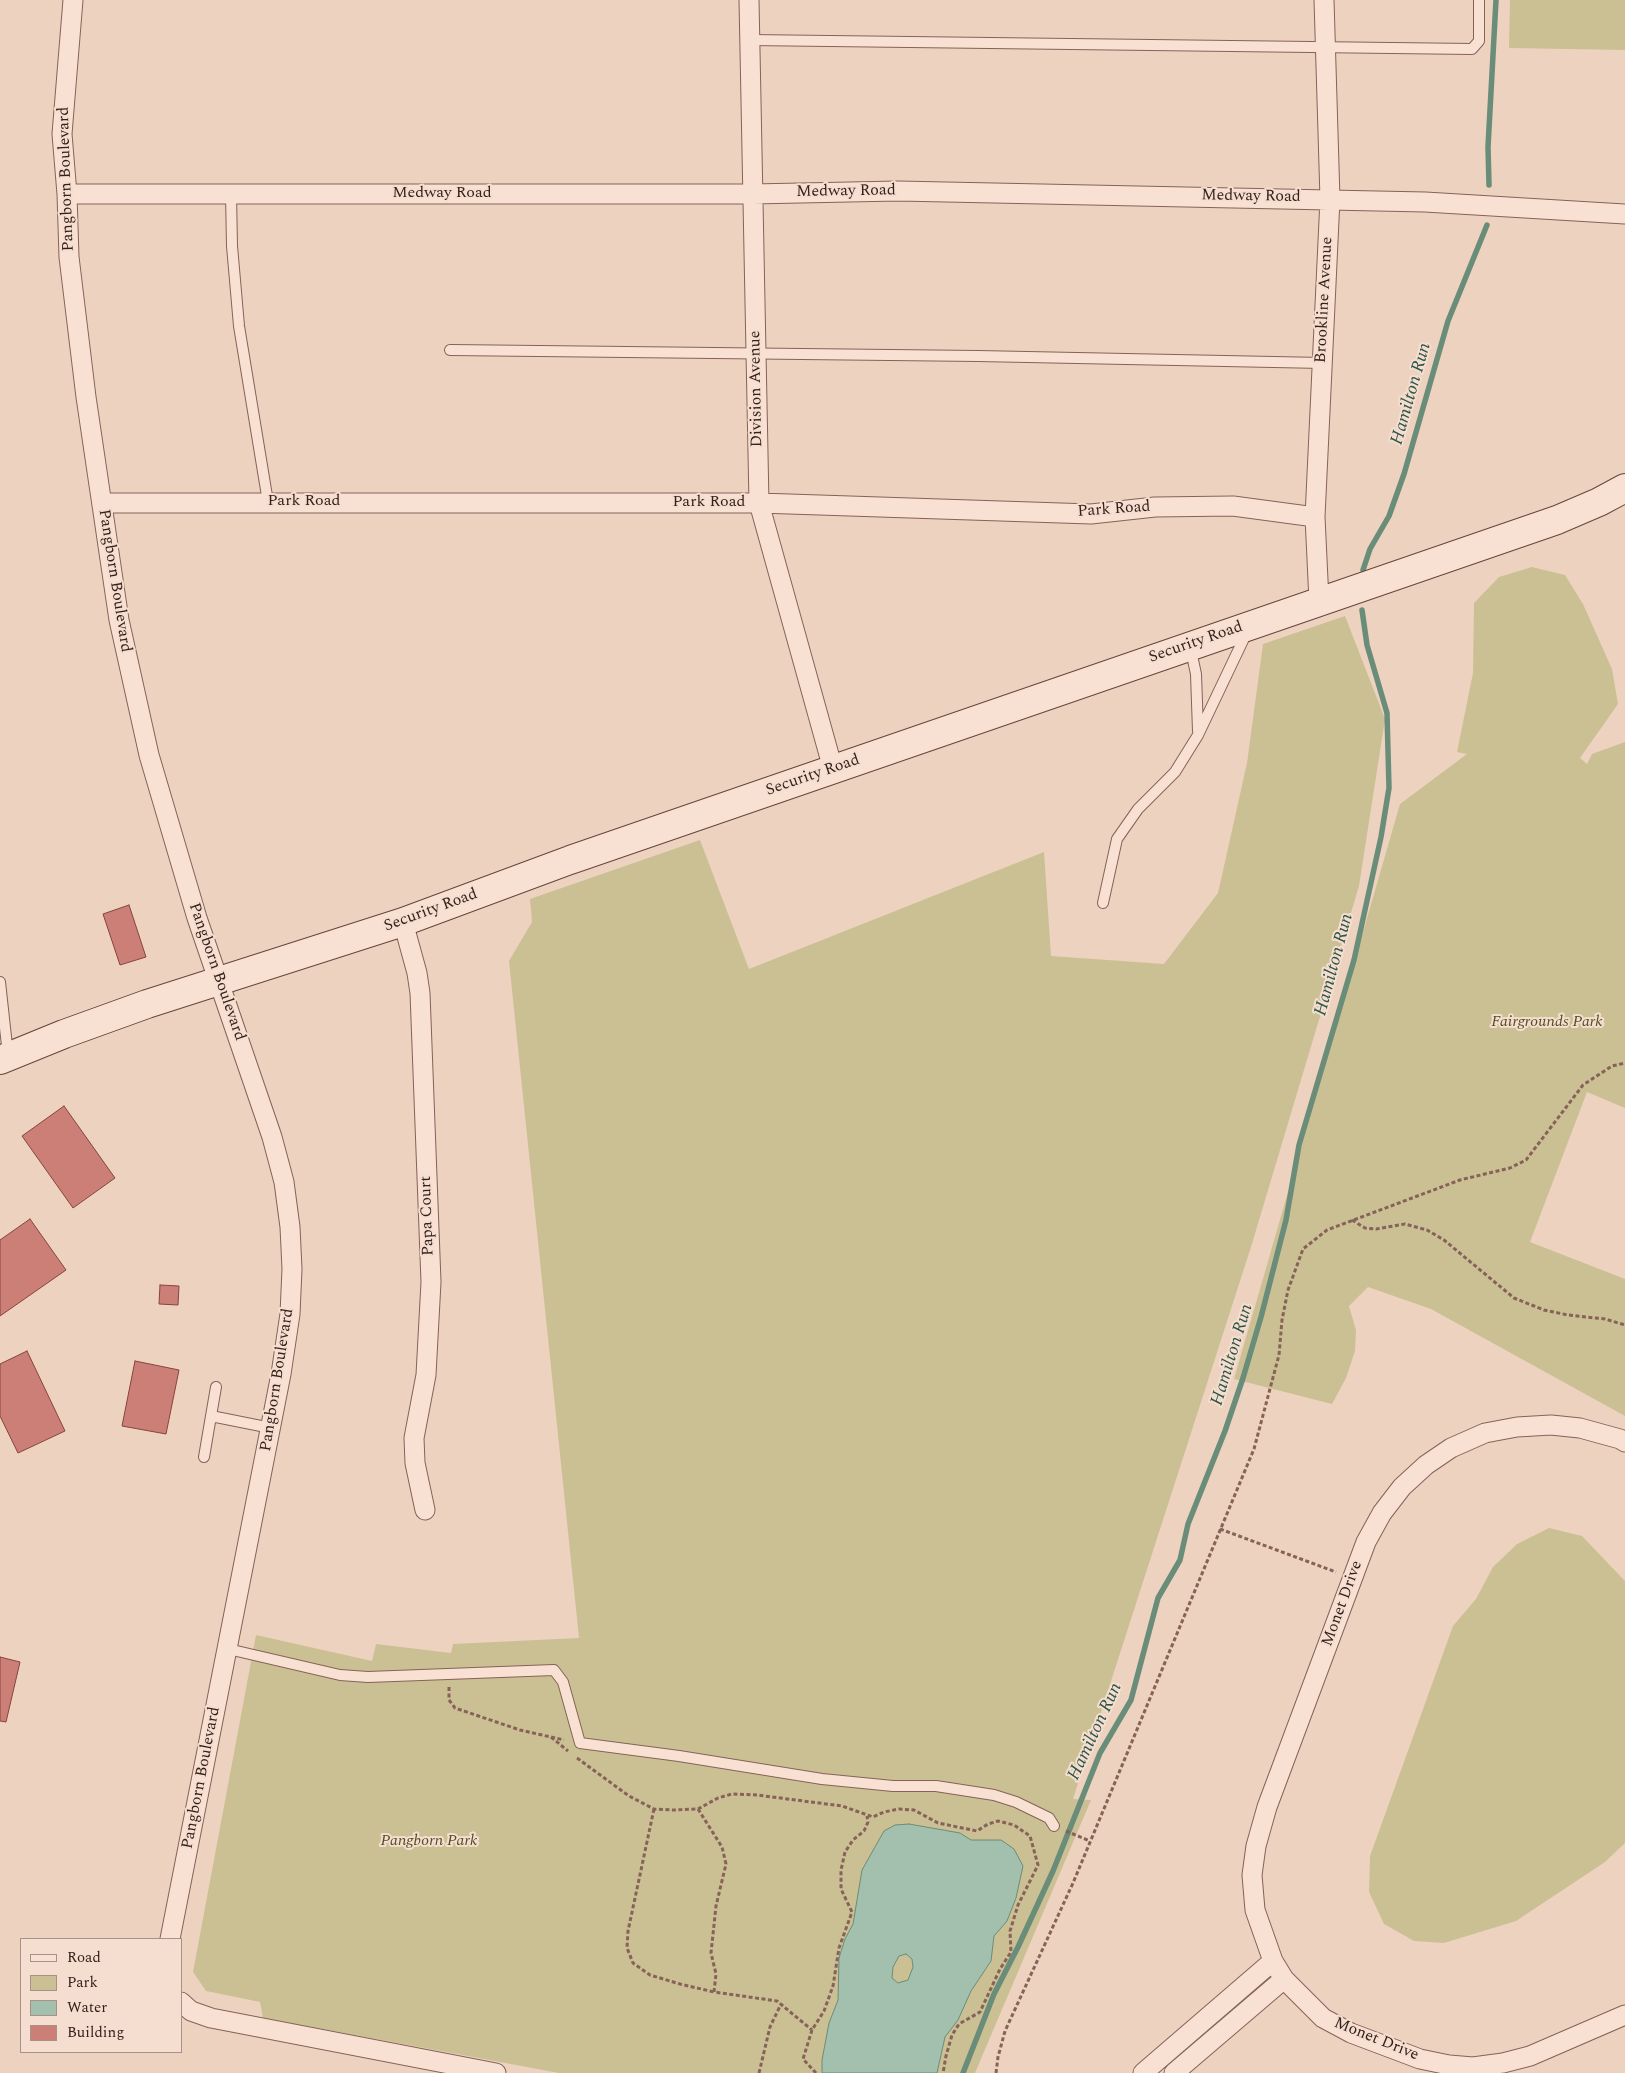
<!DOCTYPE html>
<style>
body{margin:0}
#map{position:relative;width:1625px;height:2073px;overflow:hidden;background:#edd2c0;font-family:Spectral,serif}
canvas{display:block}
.legend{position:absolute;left:20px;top:1938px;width:162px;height:115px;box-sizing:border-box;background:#f5decf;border:1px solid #a89287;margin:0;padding:6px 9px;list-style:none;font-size:15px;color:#35211c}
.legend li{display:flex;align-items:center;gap:10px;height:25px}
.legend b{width:25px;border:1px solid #a89287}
</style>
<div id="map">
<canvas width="1625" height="2073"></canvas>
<ul class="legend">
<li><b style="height:6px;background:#f8e1d3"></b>Road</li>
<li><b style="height:14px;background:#cbc094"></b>Park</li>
<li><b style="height:14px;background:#a3bfae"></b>Water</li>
<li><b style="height:14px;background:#cb7f76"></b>Building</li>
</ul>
</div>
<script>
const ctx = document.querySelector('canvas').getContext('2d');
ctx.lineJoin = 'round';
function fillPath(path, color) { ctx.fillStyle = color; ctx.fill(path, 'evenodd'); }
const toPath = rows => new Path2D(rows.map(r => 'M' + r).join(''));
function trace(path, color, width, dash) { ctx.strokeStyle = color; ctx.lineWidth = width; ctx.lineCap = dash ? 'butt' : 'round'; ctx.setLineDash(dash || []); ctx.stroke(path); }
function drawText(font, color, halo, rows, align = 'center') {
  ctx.font = font + ' Spectral,serif'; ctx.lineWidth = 4; ctx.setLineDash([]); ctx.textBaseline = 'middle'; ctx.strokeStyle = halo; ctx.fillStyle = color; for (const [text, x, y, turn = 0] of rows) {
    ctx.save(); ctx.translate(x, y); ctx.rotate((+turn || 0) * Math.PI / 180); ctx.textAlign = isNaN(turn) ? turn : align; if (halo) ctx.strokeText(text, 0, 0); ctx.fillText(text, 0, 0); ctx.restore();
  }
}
fillPath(toPath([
 [1510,0,1625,0,1625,50,1509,48],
 [1532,567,1565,575,1583,604,1612,669,1618,704,1580,758,1587,764,1592,754,1625,742,1625,1108,1587,1092,1530,1242,1625,1279,1625,1416,1431,1309,1368,1287,1349,1306,1356,1330,1355,1351,1346,1378,1332,1404,1234,1379,1400,804,1467,754,1457,752,1473,673,1474,603,1499,577],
 [1345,616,1385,719,1359,886,1251,1247,1073,1799,1091,1800,975,2073,559,2073,263,2018,260,2002,206,1991,193,1972,256,1635,372,1661,376,1644,451,1653,453,1644,579,1638,509,961,532,922,530,899,700,840,749,969,1044,852,1051,956,1164,964,1218,893,1247,763,1263,644],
 [1549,1528,1582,1536,1625,1581,1625,1843,1605,1862,1516,1921,1444,1943,1414,1941,1384,1924,1369,1892,1370,1856,1453,1626,1476,1599,1493,1567,1517,1544]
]), '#cbc094');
const water = toPath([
 [909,1824,960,1833,971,1840,1001,1840,1014,1849,1023,1866,1016,1898,1007,1921,994,1936,991,1961,971,1991,958,2020,945,2037,937,2073,822,2073,822,2060,829,2023,838,2000,839,1958,845,1939,853,1924,862,1870,884,1831,895,1825,909,1824],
 [906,1954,912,1959,913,1967,908,1980,898,1983,892,1978,893,1967,899,1956,906,1954]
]);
fillPath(water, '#a3bfae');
trace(water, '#6a8d79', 1);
trace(toPath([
 [1489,185,1488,147,1496,0],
 [1363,570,1370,549,1389,516,1404,474,1448,321,1487,225],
 [963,2073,994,1994,1018,1947,1053,1871,1100,1753,1131,1700,1158,1598,1180,1560,1188,1524,1225,1431,1243,1378,1261,1317,1286,1220,1299,1145,1354,960,1381,837,1389,788,1387,713,1367,645,1362,610]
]), '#6a8d79', 5.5);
const building = toPath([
 [129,905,146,957,120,965,103,914,129,905],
 [64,1106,115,1178,73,1208,22,1136,64,1106],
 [30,1219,66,1270,0,1316,0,1240,30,1219],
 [160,1285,179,1286,178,1305,159,1304,160,1285],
 [27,1351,65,1431,18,1453,0,1416,0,1364,27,1351],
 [135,1361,179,1370,166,1434,122,1426,135,1361],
 [0,1657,20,1662,6,1722,0,1721,0,1657]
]);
fillPath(building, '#cb7f76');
trace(building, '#85443e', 1);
const lane = toPath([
 [749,40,1472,49,1479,41,1479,0],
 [231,194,232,246,239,326,268,502],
 [450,350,978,356,1323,363],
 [1190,646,1196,674,1198,731],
 [1103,903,1117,839,1138,809,1175,772,1198,735,1247,632],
 [0,982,8,1055],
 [211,1416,216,1387],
 [204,1457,211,1416,271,1428],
 [228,1649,340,1675,368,1677,554,1670,563,1682,580,1743,679,1756,822,1779,893,1786,936,1786,994,1795,1016,1802,1049,1818,1054,1826]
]);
const street = toPath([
 [73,0,62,134,67,194,69,257,86,397,119,620,149,755,197,918,272,1137,284,1182,290,1227,292,1269,290,1314,281,1374,170,1939],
 [749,0,759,503,833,769],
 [67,194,752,194,898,191,1425,202,1625,214],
 [102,503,759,503,1091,514,1155,507,1233,506,1315,517],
 [1319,601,1315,517,1330,199,1324,0],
 [403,922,417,973,420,993,431,1282,426,1375,414,1438,415,1463,425,1510],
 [1625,1442,1620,1439,1580,1428,1551,1425,1517,1427,1485,1433,1451,1448,1426,1465,1402,1487,1382,1513,1366,1542,1267,1807,1256,1846,1252,1875,1255,1910,1273,1961,1284,1979,1323,2018,1351,2033,1420,2059,1449,2065,1473,2067,1503,2063,1530,2056,1625,2015],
 [181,2002,191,2011,211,2018,496,2073],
 [1143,2073,1273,1961],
 [1174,2073,1284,1979]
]);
const secondary = toPath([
 [0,1060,64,1034,147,1004,403,922,570,860,1557,520,1599,502,1625,488]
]);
trace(lane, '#866258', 12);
trace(street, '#866258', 21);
trace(secondary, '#67443b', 30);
trace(toPath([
 [1352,1220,1365,1228,1376,1229,1405,1224,1427,1230,1444,1240,1514,1298,1544,1310,1568,1315,1605,1319,1625,1325],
 [1220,1529,1336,1572],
 [449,1687,449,1700,455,1708,520,1730,564,1740],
 [551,1737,568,1751],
 [577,1758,629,1796,654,1809,673,1810,698,1809,718,1798,732,1794,757,1795,842,1806,873,1817,884,1812,899,1809,914,1810,938,1823,977,1831,988,1824,998,1821,1014,1825,1030,1836,1038,1865,1018,1905,1010,1931,1011,1952,1000,1969,980,2012,959,2024,952,2035,946,2056,943,2073],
 [654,1809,628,1931,627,1948,633,1963,650,1975,680,1984,714,1992],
 [698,1809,722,1847,726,1864,716,1906,711,1953,716,1974,714,1992,777,2001,812,2030],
 [1066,1831,1090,1841],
 [759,2073,770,2027,781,2004],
 [816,2073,803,2059,812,2030,824,2011,833,1986,839,1948,852,1912,841,1889,841,1870,845,1852,853,1840,864,1831,868,1822,867,1816],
 [996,2073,998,2057,1005,2031,1073,1883,1254,1449,1279,1355,1282,1320,1288,1290,1303,1249,1327,1230,1460,1180,1510,1168,1526,1160,1583,1085,1612,1066,1625,1063]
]), '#866258', 3, [4, 2.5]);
trace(lane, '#f8e1d3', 10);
trace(street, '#f8e1d3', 19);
trace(secondary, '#f8e1d3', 28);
drawText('16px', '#35211c', '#f5decf', [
 ["Pangborn Boulevard",67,179,-92],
 ["Medway Road",846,192,-1],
 ["Medway Road",442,194],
 ["Medway Road",1251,197,1],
 ["Brookline Avenue",1325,300,-87],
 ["Division Avenue",757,389,-91],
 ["Park Road",304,502],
 ["Park Road",709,503],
 ["Park Road",1114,510,-4],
 ["Pangborn Boulevard",114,581,81],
 ["Security Road",1196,643,-19],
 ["Security Road",813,776,-19],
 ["Security Road",431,911,-20],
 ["Pangborn Boulevard",216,972,71],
 ["Papa Court",428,1216,-92],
 ["Pangborn Boulevard",278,1380,-81],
 ["Monet Drive",1343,1604,-70],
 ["Pangborn Boulevard",202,1778,-79],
 ["Monet Drive",1376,2040,22]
]);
drawText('italic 16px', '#524f23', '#f5decf', [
 ["Fairgrounds Park",1547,1023],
 ["Pangborn Park",429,1842]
]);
drawText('italic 18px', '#2c5546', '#f5decf', [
 ["Hamilton Run",1412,394,-74],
 ["Hamilton Run",1335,965,-75],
 ["Hamilton Run",1233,1355,-73],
 ["Hamilton Run",1096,1732,-65]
]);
</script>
